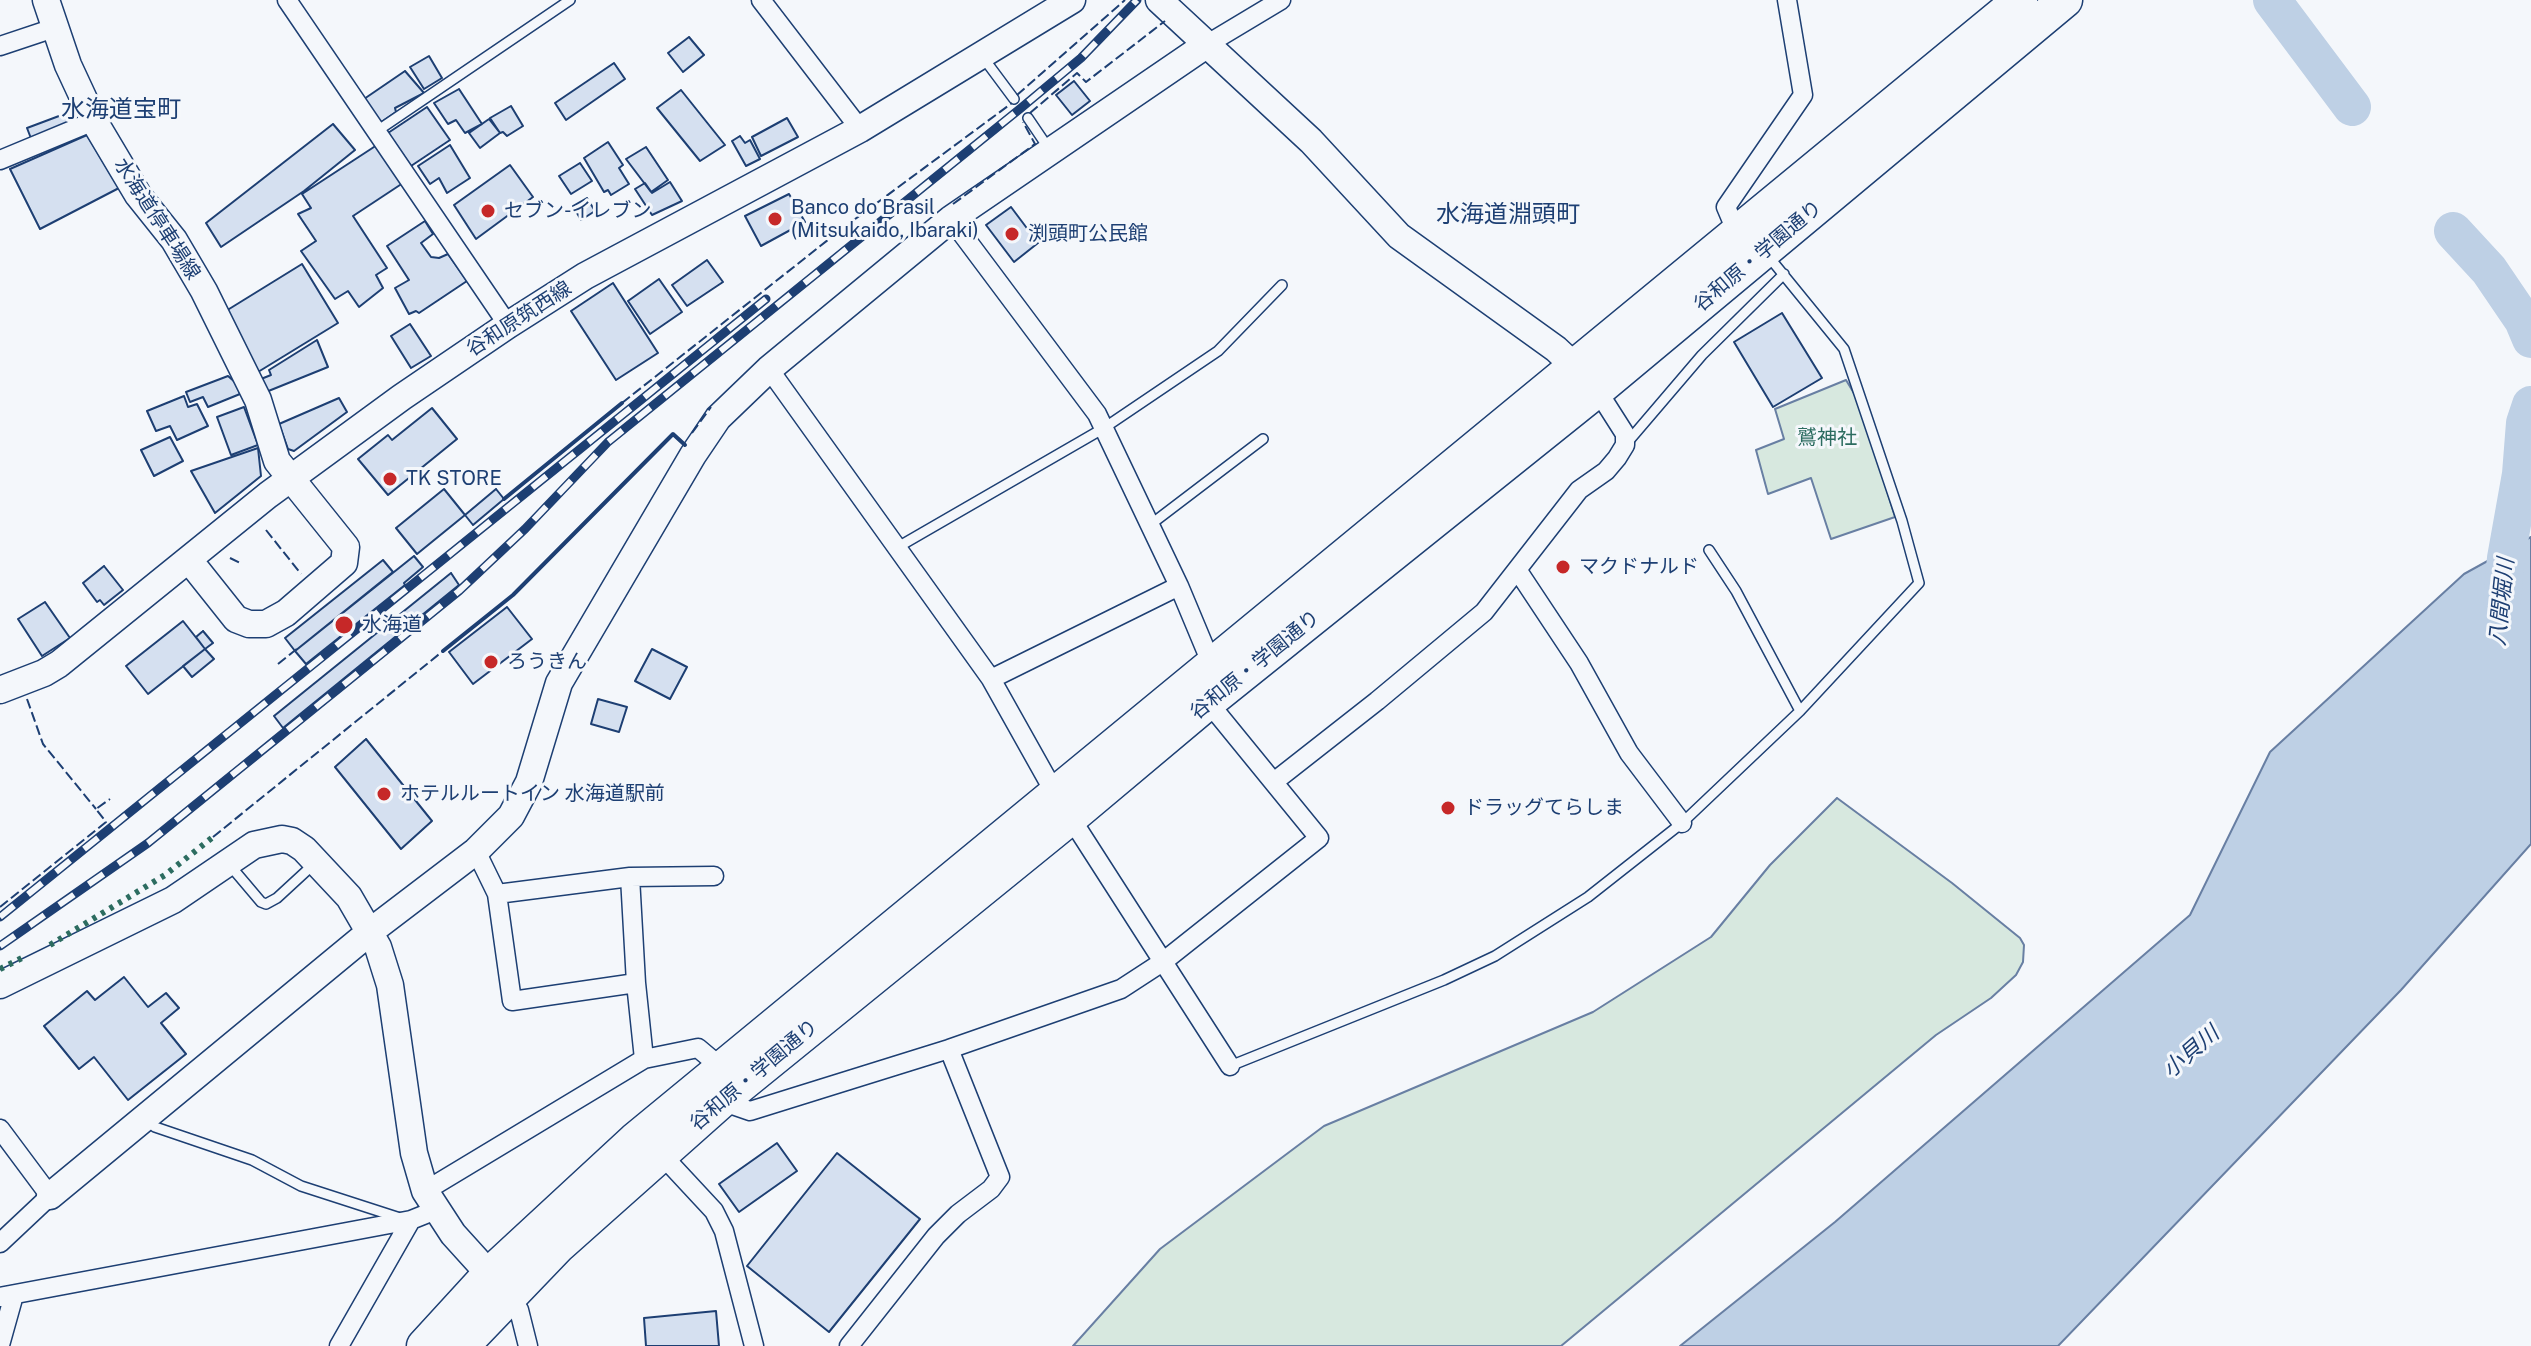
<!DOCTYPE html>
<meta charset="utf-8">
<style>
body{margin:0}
canvas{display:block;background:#f4f7fb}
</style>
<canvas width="2531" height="1346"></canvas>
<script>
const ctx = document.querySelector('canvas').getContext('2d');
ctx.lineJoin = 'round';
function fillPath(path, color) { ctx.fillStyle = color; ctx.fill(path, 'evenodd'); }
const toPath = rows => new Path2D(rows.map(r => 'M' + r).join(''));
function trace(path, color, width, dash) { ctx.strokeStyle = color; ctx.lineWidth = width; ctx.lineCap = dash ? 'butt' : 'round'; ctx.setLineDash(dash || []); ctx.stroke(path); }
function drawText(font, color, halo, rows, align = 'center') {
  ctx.font = font + ' "Public Sans","Noto Sans JP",sans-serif'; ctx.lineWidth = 6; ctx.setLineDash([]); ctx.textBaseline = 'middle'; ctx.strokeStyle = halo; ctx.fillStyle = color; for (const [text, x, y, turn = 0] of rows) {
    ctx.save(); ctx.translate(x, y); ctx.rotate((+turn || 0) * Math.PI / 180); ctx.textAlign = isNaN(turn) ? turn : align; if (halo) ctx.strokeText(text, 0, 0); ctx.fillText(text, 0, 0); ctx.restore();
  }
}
const green = toPath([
 [1846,380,1861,405,1895,517,1831,539,1811,478,1768,494,1756,450,1784,439,1775,409,1846,380],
 [1837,798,1952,883,2020,938,2024,945,2023,962,2016,975,1991,998,1936,1035,1561,1346,1073,1346,1160,1249,1324,1126,1593,1012,1711,937,1770,865,1837,798]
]);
fillPath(green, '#d7e8df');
trace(green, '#687fa3', 2);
const water = toPath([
 [2531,537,2531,844,2401,990,2058,1346,1680,1346,1835,1222,2190,915,2270,752,2464,574,2531,537]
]);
fillPath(water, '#bed0e5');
trace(water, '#687fa3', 2);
trace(toPath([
 [2272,0,2352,107],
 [2453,231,2489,270,2523,320,2531,339],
 [2502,599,2506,558,2521,474,2525,423,2531,405]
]), '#bed0e5', 38);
const building = toPath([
 [689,37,704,55,683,72,668,53,689,37],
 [429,56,442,78,424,89,410,67,429,56],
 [614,63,625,79,566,120,555,103,614,63],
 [405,71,424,93,395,108,396,112,380,123,364,99,405,71],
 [1074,81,1090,101,1072,115,1056,95,1074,81],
 [459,89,482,124,465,133,456,120,448,124,434,103,459,89],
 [681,90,725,145,700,161,657,108,681,90],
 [511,106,523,126,507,136,503,132,500,133,490,118,511,106],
 [427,107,450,140,411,166,388,133,427,107],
 [75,110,80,123,32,141,27,128,75,110],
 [787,118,798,137,761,156,752,137,787,118],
 [489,119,500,133,480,148,469,133,489,119],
 [333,124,355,150,304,191,221,247,206,223,333,124],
 [87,135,119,188,40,229,10,169,87,135],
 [740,136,745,143,750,140,760,159,746,166,732,141,740,136],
 [608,142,623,165,619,168,629,184,611,195,608,190,604,192,584,158,608,142],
 [377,145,403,183,353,216,387,268,376,275,383,288,359,307,348,291,335,299,301,251,316,241,298,214,311,208,302,194,377,145],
 [450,145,470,178,447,193,439,178,430,184,418,166,450,145],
 [646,147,668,180,651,192,626,159,646,147],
 [580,163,592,181,571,194,559,176,580,163],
 [510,165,533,197,476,239,454,205,510,165],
 [670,182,682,201,652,215,635,189,645,183,652,193,670,182],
 [789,194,805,222,761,246,745,216,789,194],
 [587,198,595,211,581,220,573,206,587,198],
 [1011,207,1038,243,1014,262,986,225,1011,207],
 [425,221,433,234,421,243,431,257,439,258,448,254,467,281,419,313,416,311,409,314,395,288,409,280,387,246,425,221],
 [707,260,723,282,687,306,672,285,707,260],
 [302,264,338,323,258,372,221,314,302,264],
 [659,279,682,312,650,334,628,301,659,279],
 [613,283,658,353,616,380,571,311,613,283],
 [1782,313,1822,378,1773,407,1734,342,1782,313],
 [410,324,431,356,411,368,391,336,410,324],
 [317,340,328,367,266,392,261,379,271,375,269,370,317,340],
 [228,376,236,383,240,394,208,407,203,397,190,402,186,392,228,376],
 [184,396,188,407,197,404,208,426,177,440,170,426,156,431,147,411,184,396],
 [339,398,347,412,294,451,288,449,279,424,339,398],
 [244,407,258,445,231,455,217,417,244,407],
 [432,408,457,439,388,495,358,459,388,435,392,440,432,408],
 [170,437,183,461,154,476,141,450,170,437],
 [258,448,261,476,215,513,191,471,258,448],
 [444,489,465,515,417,554,396,528,444,489],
 [496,489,504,499,473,525,465,515,496,489],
 [414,556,423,567,404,583,405,585,306,664,295,651,414,556],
 [383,560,393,572,295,651,285,638,383,560],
 [104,566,123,590,104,605,100,600,97,602,83,583,104,566],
 [451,573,459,585,283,728,274,716,451,573],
 [45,602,70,638,42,656,18,619,45,602],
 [507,607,532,639,473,684,449,652,507,607],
 [183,621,205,649,148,694,126,666,183,621],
 [203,631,213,643,205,649,196,637,203,631],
 [205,649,214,659,192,677,183,666,205,649],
 [652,649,687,667,670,699,635,681,652,649],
 [598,699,627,707,619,732,591,724,598,699],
 [366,739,432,821,401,849,335,767,366,739],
 [124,977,148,1007,166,993,179,1008,161,1023,186,1054,128,1100,94,1057,79,1069,44,1026,87,991,95,1000,124,977],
 [777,1143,797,1171,739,1212,719,1184,777,1143],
 [837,1153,920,1219,829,1332,747,1266,837,1153],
 [716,1311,719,1346,646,1346,644,1318,716,1311]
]);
fillPath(building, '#d5e0f0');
trace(building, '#1d3f73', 2);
const lane = toPath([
 [982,56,1014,99],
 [1028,118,1049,149],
 [377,131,570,0],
 [1626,444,1702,355,1784,274],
 [1150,525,1263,439],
 [898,547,1104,428,1218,351,1282,285],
 [1709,550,1736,591,1800,711],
 [228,863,261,902,266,904,277,898,315,863],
 [1230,1066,1444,980,1495,956,1588,897,1682,823,1800,711,1919,583,1902,521,1844,349,1769,257],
 [147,1120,155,1127,252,1160,301,1186,400,1218]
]);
const street = toPath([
 [287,0,508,325],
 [761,0,860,129],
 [1206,45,1281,0],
 [0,46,54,28],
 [0,160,94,121],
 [951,219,1097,414,1179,586,1212,665],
 [1737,233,1726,207,1803,95,1787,0],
 [769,369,991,679,1056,795,1230,1066],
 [1518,571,1579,663,1629,753,1682,823],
 [991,679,1179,586],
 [1275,781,1377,701,1484,612,1579,490,1606,471,1617,458,1625,445,1625,434,1597,390],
 [476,851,497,894,512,1001,636,983],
 [630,877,636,983,644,1059],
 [497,894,630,877,714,876],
 [721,1101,750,1111,949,1049,1121,989,1164,961,1319,838,1208,702],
 [0,1129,50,1196,0,1243],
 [661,1154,714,1211,724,1231,754,1346],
 [425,1191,644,1059,698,1048,723,1069],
 [509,1295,519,1310,528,1346],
 [0,1297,411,1220,436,1210],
 [0,1345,14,1295],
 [339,1346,411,1220],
 [849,1346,936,1236,958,1214,991,1189,1000,1177,949,1049]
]);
const secondary = toPath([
 [46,0,68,65,94,121,138,195,174,240,204,291,258,400,277,461,346,547,344,563,286,613,266,624,249,624,236,619,189,560],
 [1159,0,1311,141,1399,236,1556,349,1587,378],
 [0,690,44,673,59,664,268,495,402,397,508,325,585,276,860,129,1072,0],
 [0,985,173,900,254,845,282,839,292,841,304,849,349,897,378,947,390,985,414,1153,425,1191,453,1234,501,1287],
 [50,1196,371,931,476,851,511,816,529,782,559,683,693,455,718,418,769,369,951,219,1206,45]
]);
const highway = toPath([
 [424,1346,489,1275,635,1140,2020,0],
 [462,1346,558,1246,721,1101,1071,817,1208,702,1597,390,2065,0]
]);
trace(lane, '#1d3f73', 12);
trace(street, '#1d3f73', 21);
trace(secondary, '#1d3f73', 29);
trace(highway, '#1d3f73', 37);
trace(lane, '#f4f7fb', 9);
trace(street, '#f4f7fb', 18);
trace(secondary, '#f4f7fb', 26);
trace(highway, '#f4f7fb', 34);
const rail = toPath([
 [0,917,766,299],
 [0,946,148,843,459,591,525,529,608,442,1021,108,1081,58,1137,0]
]);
trace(rail, '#1d3f73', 9);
trace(rail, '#f4f7fb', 6, [18]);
trace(toPath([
 [50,945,165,875,213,837],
 [0,969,22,958]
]), '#2c6c60', 6, [4, 6]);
trace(toPath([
 [1017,95,1125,0],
 [1030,113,1077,73,1086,82,1165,21],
 [953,204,1035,144,1023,122],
 [622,403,843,228,1012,103],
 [692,433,711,407],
 [266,530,301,574],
 [230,558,240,563],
 [278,664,298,648],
 [27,699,43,744,96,809],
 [213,837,443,651],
 [0,907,106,822,96,809,110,799]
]), '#1d3f73', 2, [10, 4]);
trace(toPath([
 [504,499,622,403],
 [443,651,513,595,673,434,685,445]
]), '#1d3f73', 4);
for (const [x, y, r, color] of [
 [488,211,8,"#c62828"],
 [775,219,8,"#c62828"],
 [1012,234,8,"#c62828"],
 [390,479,8,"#c62828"],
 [1563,567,8,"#c62828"],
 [344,625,10,"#c62828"],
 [491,662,8,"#c62828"],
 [384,794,8,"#c62828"],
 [1448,808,8,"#c62828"]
]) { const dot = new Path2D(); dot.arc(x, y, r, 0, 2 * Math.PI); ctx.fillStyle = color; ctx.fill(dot); trace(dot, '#f4f7fb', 3); }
drawText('20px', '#1d3f73', '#f4f7fb', [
 ["Banco do Brasil",791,208],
 ["(Mitsukaido, Ibaraki)",791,231],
 ["セブン-イレブン",504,211],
 ["渕頭町公民館",1028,234],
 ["TK STORE",406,479],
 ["マクドナルド",1579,567],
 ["水海道",362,625],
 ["ろうきん",507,662],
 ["ホテルルートイン 水海道駅前",400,794],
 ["ドラッグてらしま",1464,808]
], 'left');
drawText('20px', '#1d3f73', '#f4f7fb', [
 ["水海道停車場線",157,219,57],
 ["谷和原・学園通り",1758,256,-40],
 ["谷和原筑西線",519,319,-33],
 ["谷和原・学園通り",1255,665,-39],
 ["谷和原・学園通り",754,1075,-40]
]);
drawText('20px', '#2c6c60', '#f4f7fb', [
 ["鷲神社",1827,438]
]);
drawText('italic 22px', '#1d3f73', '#f4f7fb', [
 ["八間堀川",2502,602,-84],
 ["小貝川",2191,1052,-41]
]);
drawText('24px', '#1d3f73', '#f4f7fb', [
 ["水海道宝町",121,110],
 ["水海道淵頭町",1508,215]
]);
</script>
